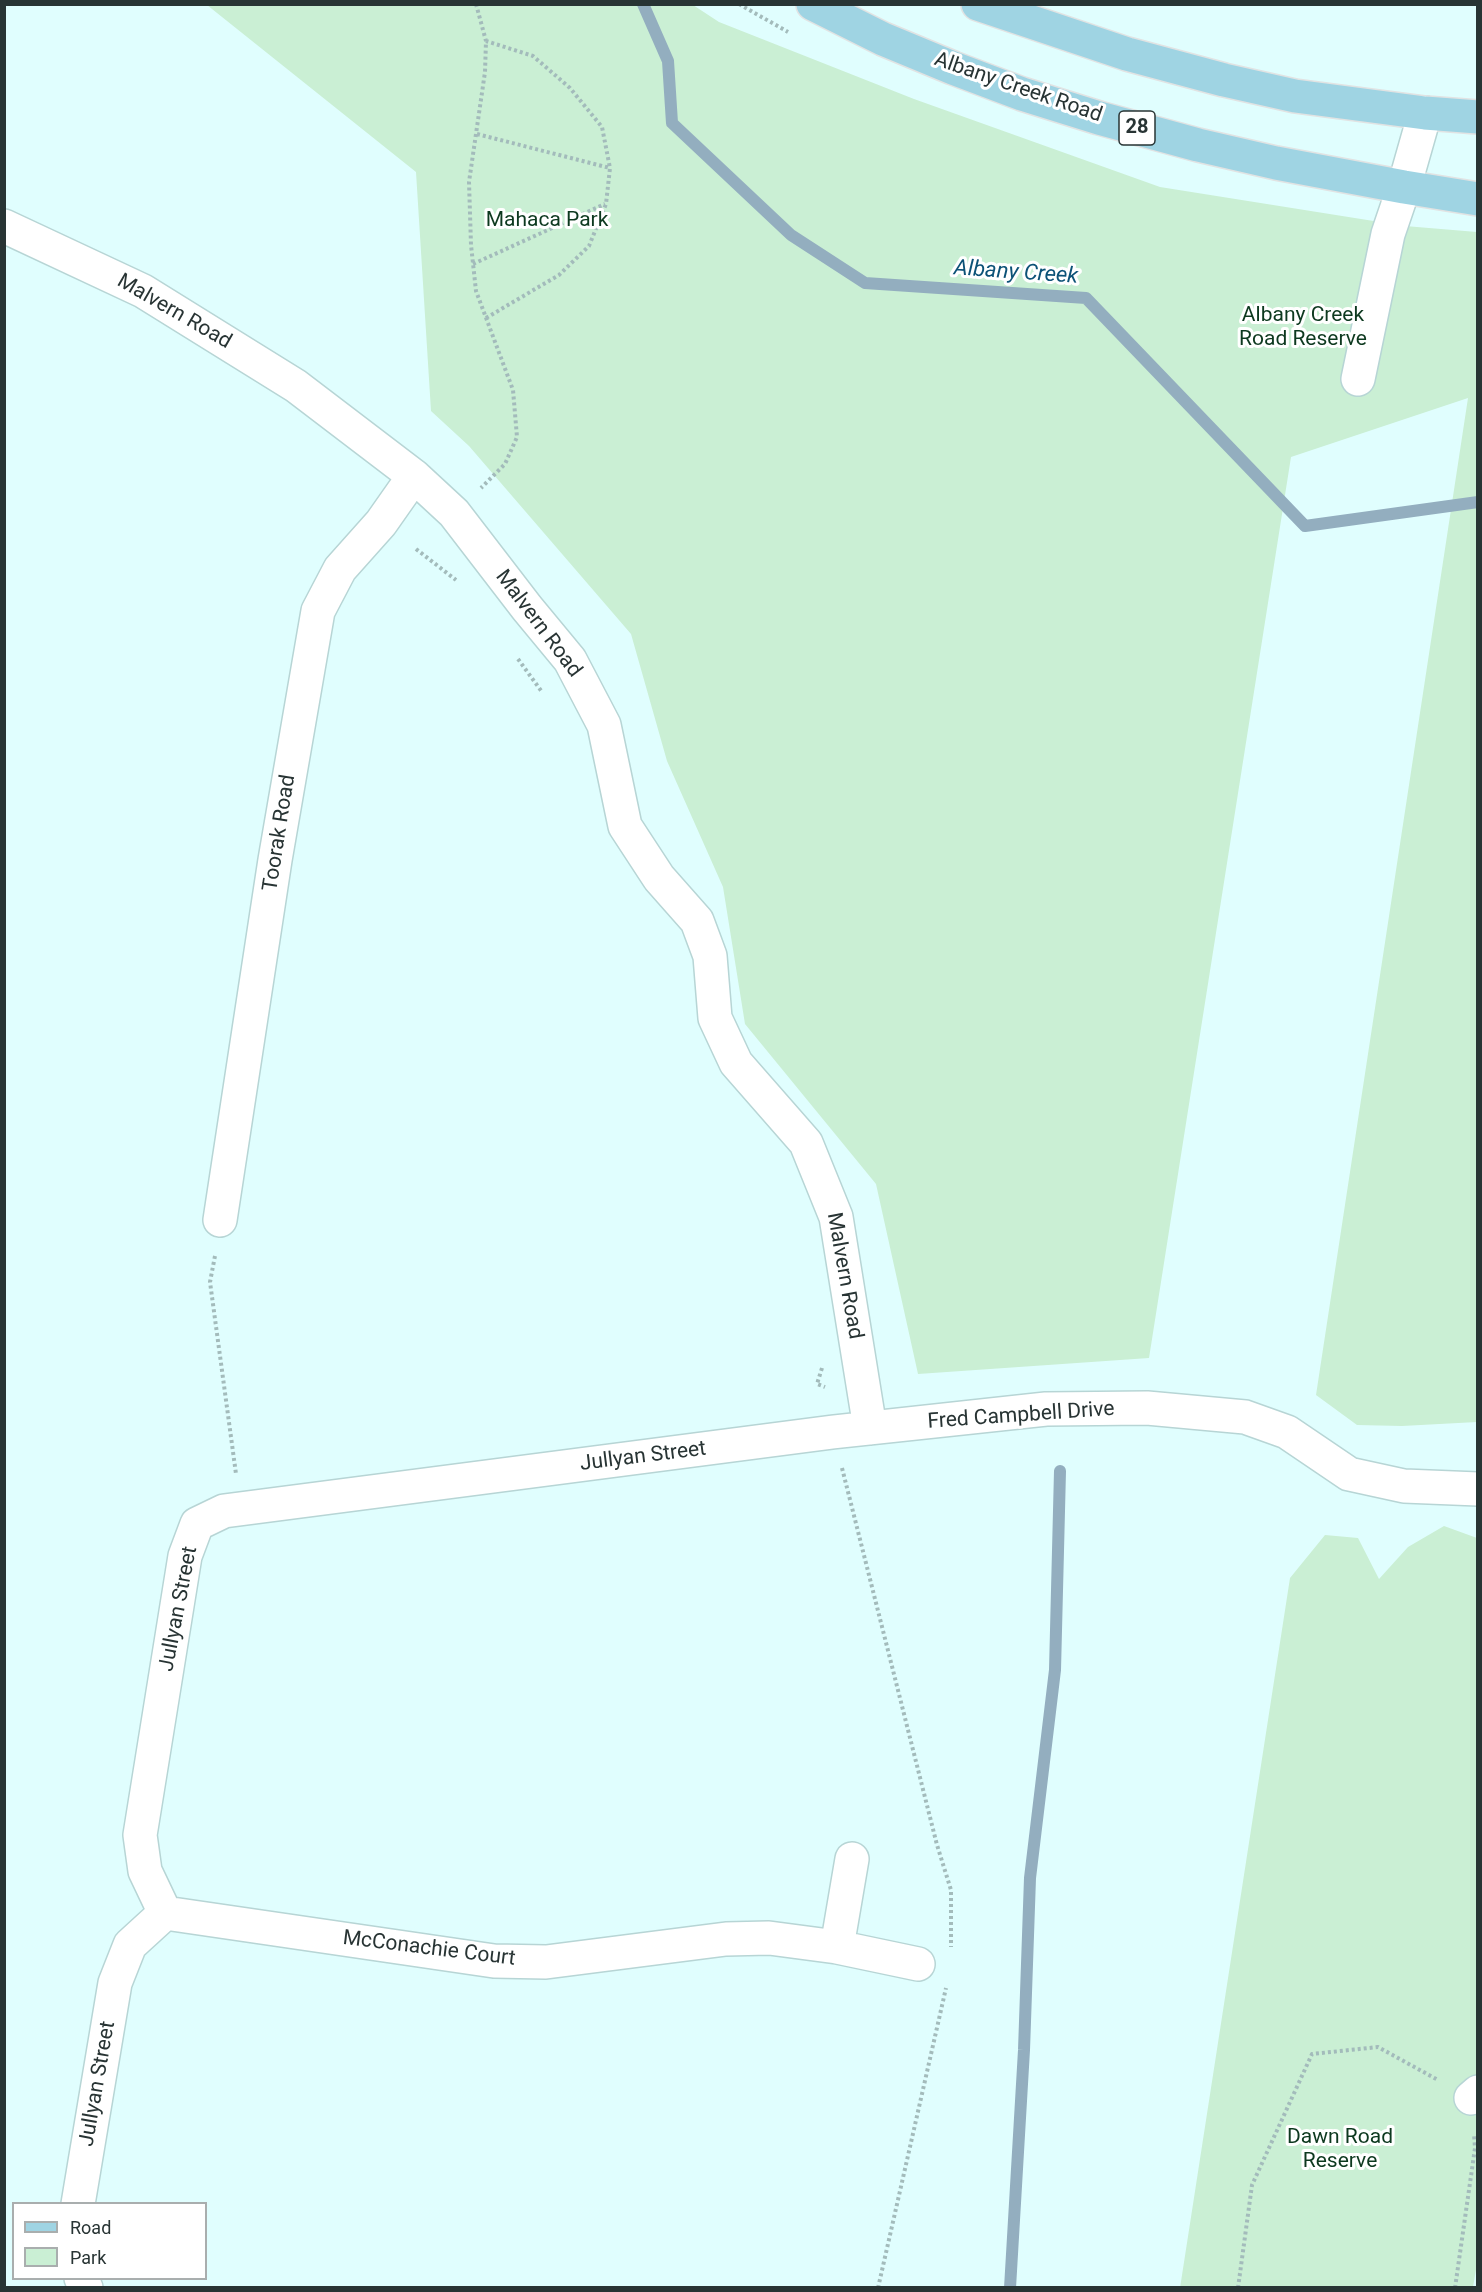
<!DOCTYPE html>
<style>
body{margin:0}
#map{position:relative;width:1482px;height:2292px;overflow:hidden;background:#e0fefe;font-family:Roboto,sans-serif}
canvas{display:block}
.frame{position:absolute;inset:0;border:6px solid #283434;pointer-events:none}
.legend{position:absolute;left:12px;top:2202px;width:195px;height:78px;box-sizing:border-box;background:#fff;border:2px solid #a9aeae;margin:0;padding:8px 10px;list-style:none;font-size:18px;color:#283434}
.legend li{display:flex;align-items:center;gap:12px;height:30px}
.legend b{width:30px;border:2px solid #a9aeae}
</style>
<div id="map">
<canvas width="1482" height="2292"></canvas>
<div class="frame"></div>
<ul class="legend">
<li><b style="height:8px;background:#9fd4e3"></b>Road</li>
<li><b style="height:16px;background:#caefd4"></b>Park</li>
</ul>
</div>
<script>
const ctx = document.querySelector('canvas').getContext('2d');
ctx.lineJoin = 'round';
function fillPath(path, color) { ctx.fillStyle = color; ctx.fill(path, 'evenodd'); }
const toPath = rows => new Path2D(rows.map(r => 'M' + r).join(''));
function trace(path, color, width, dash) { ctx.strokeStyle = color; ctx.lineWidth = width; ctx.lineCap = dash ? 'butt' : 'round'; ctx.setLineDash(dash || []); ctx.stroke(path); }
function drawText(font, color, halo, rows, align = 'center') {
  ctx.font = font + ' Roboto,sans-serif'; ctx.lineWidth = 6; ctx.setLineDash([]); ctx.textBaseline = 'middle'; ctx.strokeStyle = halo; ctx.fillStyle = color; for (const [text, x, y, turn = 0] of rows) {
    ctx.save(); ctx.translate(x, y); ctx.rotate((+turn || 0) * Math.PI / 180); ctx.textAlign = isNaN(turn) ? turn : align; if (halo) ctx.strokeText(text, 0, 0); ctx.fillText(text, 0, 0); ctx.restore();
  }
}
fillPath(toPath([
 [207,5,693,5,719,22,914,99,1160,187,1405,226,1477,232,1477,1422,1402,1426,1357,1425,1316,1395,1468,398,1291,457,1149,1358,918,1374,876,1184,745,1024,723,887,667,761,631,634,469,446,431,411,416,172],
 [1444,1526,1477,1538,1478,2258,1473,2287,1180,2288,1290,1578,1325,1535,1358,1538,1379,1579,1408,1547]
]), '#caefd4');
trace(toPath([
 [643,4,668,61,672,123,791,235,865,283,1086,298,1305,526,1478,502],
 [1010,2288,1024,2050,1030,1878,1055,1670,1060,1471]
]), '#93aebf', 12);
const minor = toPath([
 [4,226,143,291,296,386,414,476,454,513,527,608,570,660,604,725,625,826,659,878,697,921,710,956,715,1018,736,1063,806,1143,836,1217,870,1428],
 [1358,379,1388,234,1404,187,1425,113],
 [220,1220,275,860,318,611,340,569,381,523,414,476],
 [852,1859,837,1947,918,1964],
 [165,1913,494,1961,546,1962,726,1939,769,1938,837,1947],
 [1471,2098,1478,2092],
 [78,2204,115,1983,130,1945,165,1913,145,1871,140,1835,185,1556,197,1524,224,1511,833,1432,1046,1409,1147,1408,1245,1417,1287,1432,1349,1474,1404,1486,1478,1489],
 [81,2278,86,2288]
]);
const major = toPath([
 [813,4,883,39,953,68,1022,94,1099,118,1198,145,1276,163,1404,187,1478,199],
 [978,4,1127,54,1224,80,1295,96,1425,113,1478,117]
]);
trace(minor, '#b7d5d5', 36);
trace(major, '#e1e3e3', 36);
trace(toPath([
 [476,4,486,41,485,72,469,182,471,245,476,291,513,390,517,437,505,464,481,488],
 [739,4,788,32],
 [477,134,610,168],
 [473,264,605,204],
 [486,318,559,275,589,246,606,204,610,168,602,127,570,88,533,56,486,41],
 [416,549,456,580],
 [518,659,542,692],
 [215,1256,210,1282,236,1474],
 [822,1368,817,1384,825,1387],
 [842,1468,937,1845,951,1890,951,1947],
 [878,2288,946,1988],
 [1238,2288,1252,2185,1312,2054,1378,2047,1438,2080],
 [1455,2288,1475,2148,1474,2134]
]), '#a3bbbb', 4, [3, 3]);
trace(minor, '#fff', 33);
trace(major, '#9fd4e3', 33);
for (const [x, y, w] of [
 [1137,128,36]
]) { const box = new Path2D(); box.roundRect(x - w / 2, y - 17, w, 34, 4.5); ctx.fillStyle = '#fff'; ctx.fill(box); trace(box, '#283434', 1.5); }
drawText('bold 20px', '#283434', null, [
 ["28",1137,128]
]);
drawText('21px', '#283434', '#fff', [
 ["Albany Creek Road",1018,88,19],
 ["Malvern Road",174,312,30],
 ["Malvern Road",538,624,53],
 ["Toorak Road",280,833,-81],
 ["Malvern Road",844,1276,80],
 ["Fred Campbell Drive",1021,1416,-4],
 ["Jullyan Street",643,1457,-7],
 ["Jullyan Street",179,1609,-79],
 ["McConachie Court",429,1949,7],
 ["Jullyan Street",98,2084,-80]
]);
drawText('21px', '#0d391f', '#fff', [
 ["Mahaca Park",547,221],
 ["Albany Creek",1303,316],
 ["Road Reserve",1303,340],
 ["Dawn Road",1340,2138],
 ["Reserve",1340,2162]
]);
drawText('italic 22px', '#0c5277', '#fff', [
 ["Albany Creek",1016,273,4]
]);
</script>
